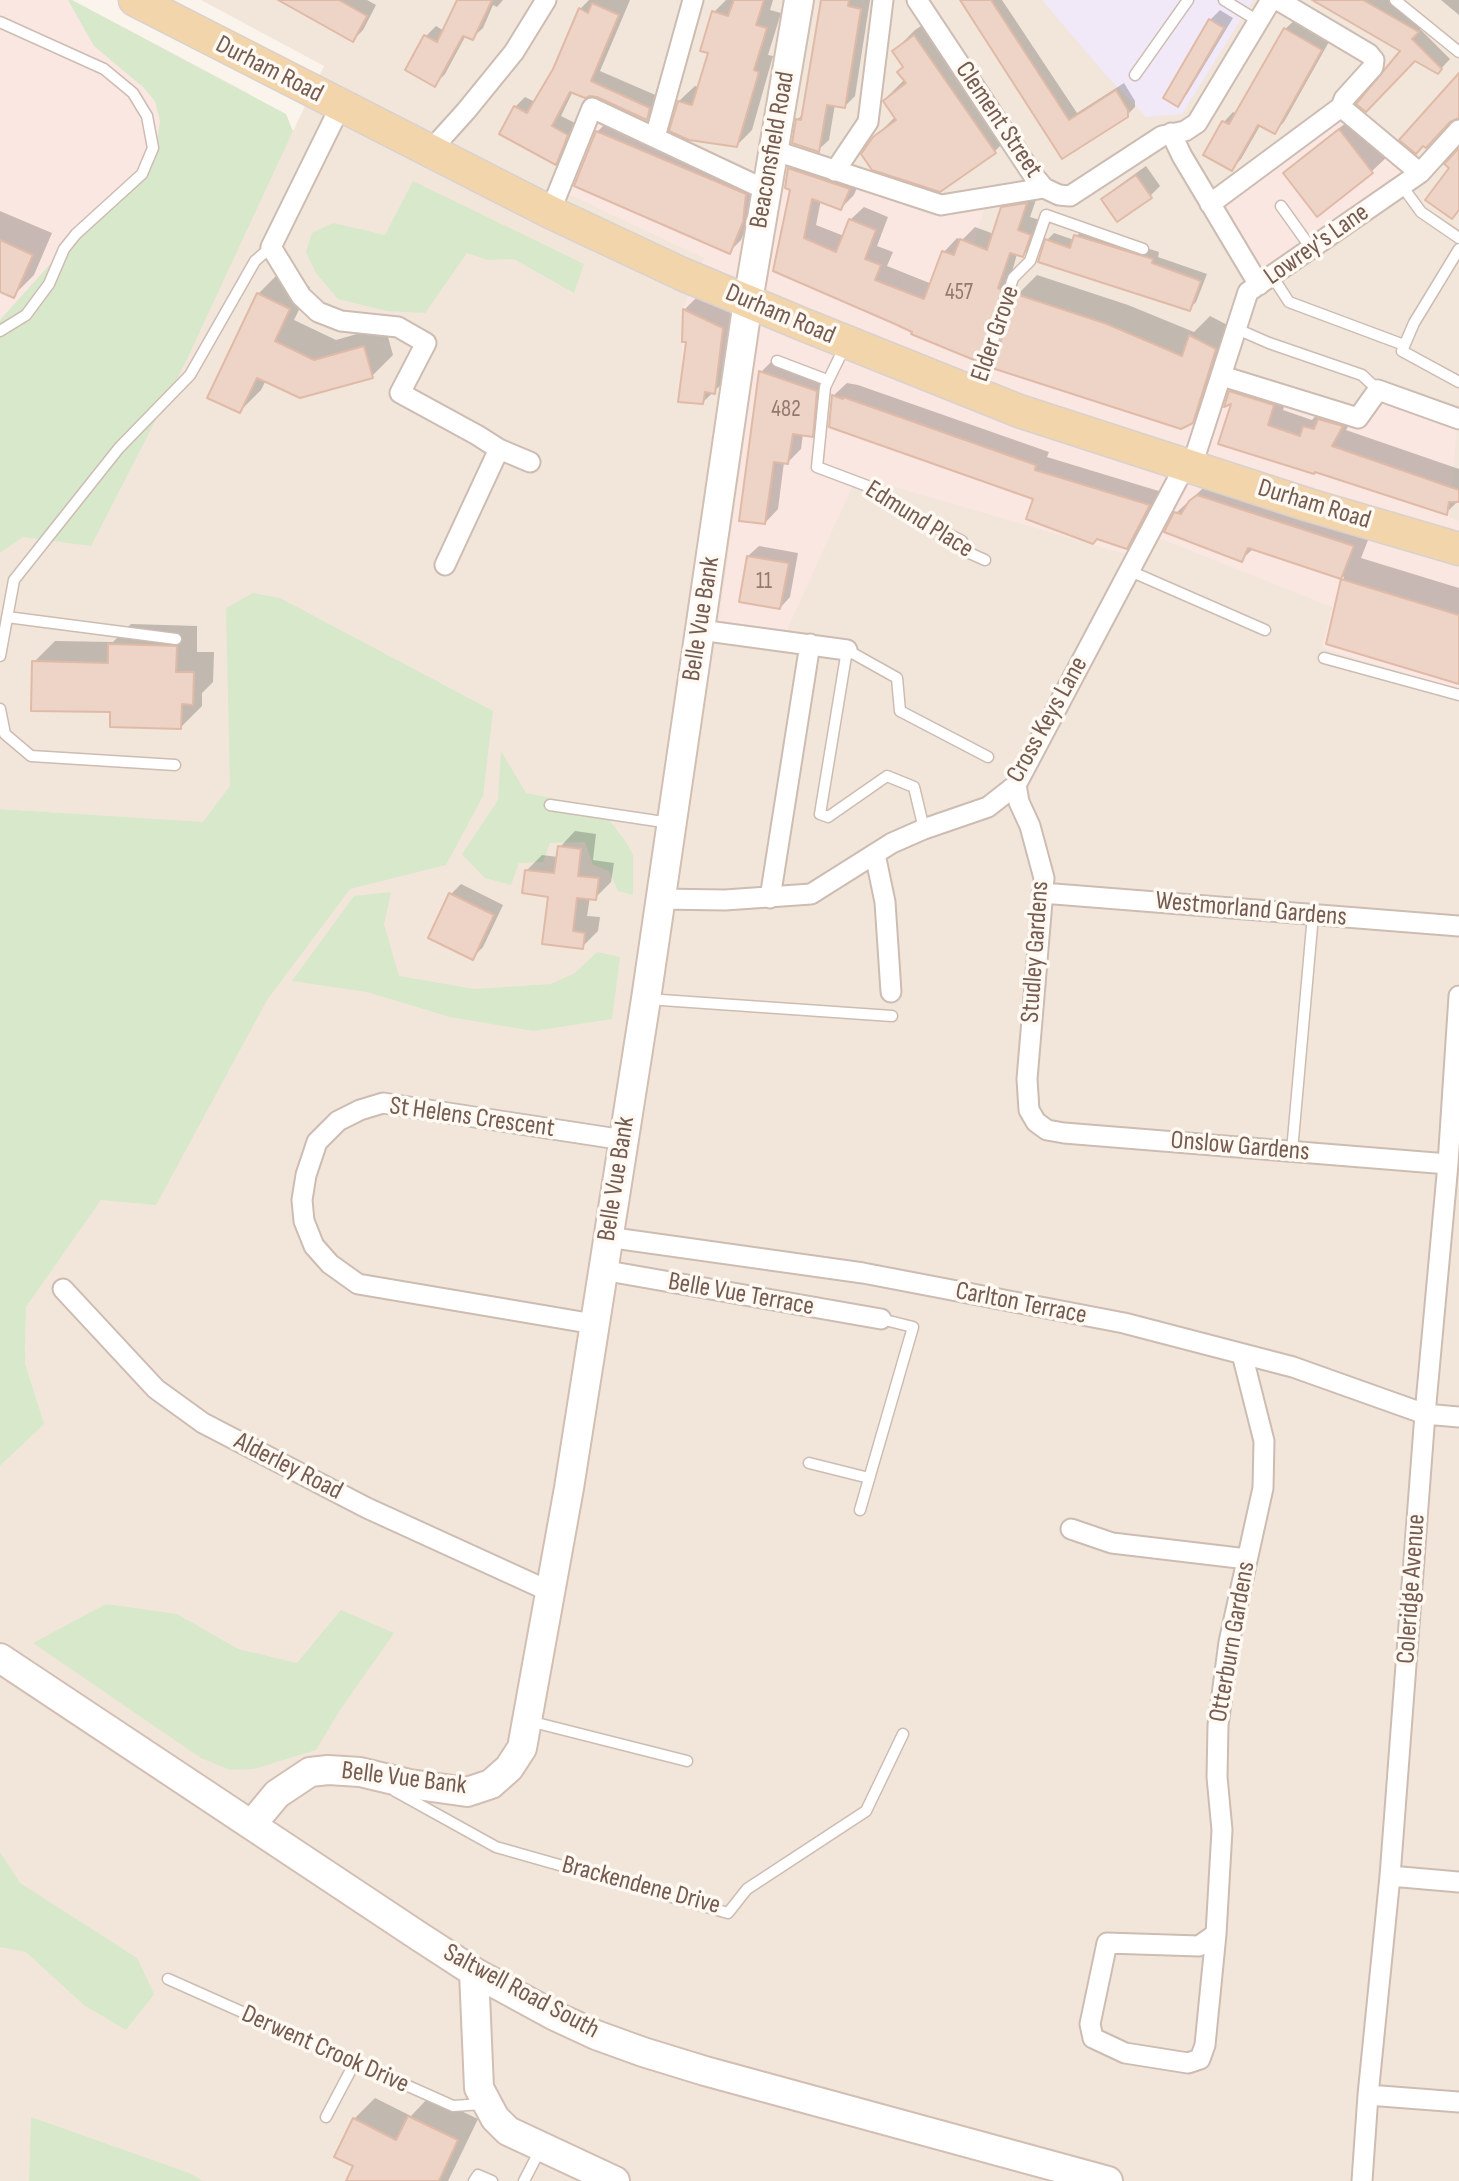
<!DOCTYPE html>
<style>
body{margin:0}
canvas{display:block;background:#fbf4ec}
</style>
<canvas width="1459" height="2181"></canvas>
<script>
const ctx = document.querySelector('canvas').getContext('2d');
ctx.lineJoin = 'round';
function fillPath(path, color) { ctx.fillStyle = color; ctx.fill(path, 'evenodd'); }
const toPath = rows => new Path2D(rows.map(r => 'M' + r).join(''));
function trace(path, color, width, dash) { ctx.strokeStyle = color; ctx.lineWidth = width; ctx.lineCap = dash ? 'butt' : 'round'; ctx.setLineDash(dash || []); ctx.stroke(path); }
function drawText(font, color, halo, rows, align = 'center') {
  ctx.font = font + ' "Sofia Sans Condensed",sans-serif'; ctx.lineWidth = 7; ctx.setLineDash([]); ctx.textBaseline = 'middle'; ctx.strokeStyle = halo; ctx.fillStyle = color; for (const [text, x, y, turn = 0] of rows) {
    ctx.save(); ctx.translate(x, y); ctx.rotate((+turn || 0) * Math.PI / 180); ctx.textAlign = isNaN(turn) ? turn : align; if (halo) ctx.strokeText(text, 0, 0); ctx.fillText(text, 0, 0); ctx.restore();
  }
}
fillPath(toPath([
 [201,0,1459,0,1459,2181,0,2181,0,1466,43,1424,25,1363,26,1307,101,1199,203,823,0,809,0,529,293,131,324,66]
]), '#f2e6db');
fillPath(toPath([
 [0,0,72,0,250,94,0,347],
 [595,114,781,199,787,160,930,215,985,206,969,260,1004,273,1016,294,1107,324,1182,356,1189,335,1216,349,1236,383,1367,424,1383,403,1457,428,1449,517,1459,521,1459,690,1322,648,1332,607,1144,532,1129,555,857,476,787,630,719,621,754,371,682,361,683,308,704,258,564,192],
 [1338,119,1402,172,1264,268,1256,260,1225,204]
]), '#fae7e1');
fillPath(toPath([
 [1042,0,1253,0,1182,114,1146,117,1104,73]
]), '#f1e8f8');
fillPath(toPath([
 [68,0,72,0,286,114,293,131,187,359,91,546,23,537,0,553,0,320,79,232,154,162,160,121,155,101,143,87,94,46],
 [413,181,584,264,574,293,514,259,488,260,467,253,425,313,387,311,338,299,316,273,306,252,312,233,333,223,385,235],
 [253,593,280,598,493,711,483,796,446,865,350,889,267,1000,156,1205,101,1200,26,1307,25,1363,44,1424,0,1466,0,809,203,822,230,786,226,608],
 [501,751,526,793,600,808,626,842,633,855,633,895,618,891,609,871,593,865,585,842,550,843,543,862,519,863,511,885,485,878,462,854,498,800],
 [391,892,384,924,399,976,474,989,551,984,575,973,597,952,620,957,612,1019,534,1031,450,1017,367,992,292,981,354,896],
 [106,1604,177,1614,238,1649,297,1663,341,1610,394,1633,340,1710,316,1750,254,1769,230,1770,201,1758,33,1643],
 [0,1852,20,1883,137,1958,154,1994,126,2030,84,2005,26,1952,0,1947],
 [31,2117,189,2173,203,2181,29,2181]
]), '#d8e8cb');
fillPath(toPath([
 [277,0,367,0,376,5,363,30,353,40],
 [459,0,503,0,497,7,493,5,483,28,472,38,466,35,445,74,435,84,426,36,436,26,444,31],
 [589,0,630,0,600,71,660,97,657,108,647,118,598,95,573,91,561,116,577,124,566,152,556,163,515,107,525,97,535,102,561,54,580,9],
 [726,0,773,0,770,10,781,13,768,55,773,56,752,130,737,145,679,101,695,86,700,87,710,52,714,12],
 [823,0,870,0,855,96,845,106,835,104,829,140,818,150,797,120,804,113],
 [962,0,1002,0,1077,113,1124,83,1135,101,1135,107,1127,115,1063,157],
 [1315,0,1388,0,1426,22,1420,29,1450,59,1438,72],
 [1441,0,1459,0,1459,15],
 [1220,10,1233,18,1187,94,1177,104,1210,20],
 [936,16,1016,130,995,151,874,138,896,116,885,99,905,79,905,67,894,51,915,30],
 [1295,20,1330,40,1284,122,1274,132,1261,124,1241,159,1231,169,1206,154,1224,122,1233,112,1237,114,1285,29],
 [1356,115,1388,156,1372,171,1317,214,1285,174,1301,158],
 [609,120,757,183,754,209,741,240,729,252,597,132],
 [803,155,862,175,854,195,841,208,821,200,816,225,844,236,850,220,864,207,888,217,877,246,893,252,887,266,932,284,944,252,957,238,962,240,975,227,994,234,1003,208,1016,195,1039,191,1030,217,1043,221,1036,242,1023,255,1017,254,991,346,978,360,775,270,792,189,790,169],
 [1146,166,1160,186,1150,196,1103,199,1114,189],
 [0,211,52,233,34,275,13,296,0,290],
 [1083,228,1159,252,1158,257,1207,274,1196,302,1189,309,1047,240,1054,233,1074,240],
 [279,273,310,287,294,320,336,340,385,326,393,355,372,376,266,380,261,390,240,411,258,294],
 [1037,275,1128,305,1194,332,1210,316,1235,329,1212,401,1192,422,1017,295],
 [700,294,738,312,730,376,702,403,688,341,684,340,685,309],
 [774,359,830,378,825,422,812,435,803,434,801,449,788,462,784,462,778,509,765,523,761,372],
 [1246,376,1289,389,1283,410,1312,420,1320,411,1357,411,1346,430,1459,469,1459,500,1446,513,1315,470,1233,400,1230,392],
 [847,383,858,385,1049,452,1047,457,1162,492,1140,534,1126,547,1035,498,833,396],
 [1212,480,1374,525,1361,558,1459,588,1459,683,1328,643,1344,577,1254,548,1241,560,1176,513],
 [759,546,798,553,790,597,780,608,748,556],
 [131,624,197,626,197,652,214,652,213,682,202,693,202,706,181,727,112,711,34,662,55,641,113,642],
 [575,831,596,834,593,860,614,863,611,882,595,898,590,897,587,916,600,917,598,931,582,947,550,895,527,870,542,855,558,857,560,847],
 [461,884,503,905,483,947,472,958,451,894],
 [430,2096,478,2119,448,2181,348,2181,356,2166,354,2119,375,2098,411,2116]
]), '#0003');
const building = toPath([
 [278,0,339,0,367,16,353,42,278,0],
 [457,0,492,0,473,40,463,36,435,87,405,70,424,35,437,42,457,0],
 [734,0,764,0,756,25,767,28,754,70,759,72,737,147,689,140,669,131,678,101,692,105,708,53,700,51,712,11,728,16,734,0],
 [821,0,849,0,848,6,861,9,845,108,827,105,819,152,792,143,796,119,801,120,821,0],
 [960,0,991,0,1069,120,1116,90,1128,110,1128,117,1062,159,960,0],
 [1312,0,1363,0,1419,32,1412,39,1442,69,1438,74,1415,61,1366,112,1356,104,1400,51,1312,0],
 [592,3,619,15,591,81,650,108,647,120,597,97,590,96,585,98,570,92,552,126,568,135,556,165,499,134,514,106,527,113,553,69,579,8,588,13,592,3],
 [1209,19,1224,28,1178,107,1163,98,1209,19],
 [1284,28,1322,50,1275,134,1258,125,1232,171,1203,155,1222,121,1229,124,1284,28],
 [914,35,996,153,940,192,872,170,861,154,873,137,896,120,883,101,906,83,897,72,903,67,892,51,914,35],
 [1459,73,1459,118,1450,122,1426,148,1423,146,1416,154,1399,140,1459,73],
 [1339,129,1373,173,1317,217,1283,173,1339,129],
 [596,131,746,194,743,222,730,254,574,186,596,131],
 [1459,148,1459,210,1452,219,1425,200,1449,168,1444,164,1459,148],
 [788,168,850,189,841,210,812,199,804,238,836,252,849,219,876,230,865,259,881,265,875,280,924,299,942,251,954,255,960,239,987,250,1001,207,1027,203,1018,230,1031,235,1023,257,1010,253,998,288,1002,290,979,362,911,334,912,332,895,324,773,271,790,190,785,188,788,168],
 [1136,175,1152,198,1117,222,1101,199,1136,175],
 [1074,235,1153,259,1152,263,1201,281,1190,311,1038,262,1045,239,1070,248,1074,235],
 [0,240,33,255,14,298,0,292,0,240],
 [257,293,290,309,275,341,314,360,364,346,373,378,300,398,257,378,240,413,207,398,257,293],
 [1016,294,1107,324,1182,356,1189,335,1216,349,1193,423,1181,429,992,368,1016,294],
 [683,309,723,328,715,394,705,392,703,404,678,402,686,342,682,342,683,309],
 [759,371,817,391,813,437,793,434,788,464,774,462,765,524,739,521,759,371],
 [1229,391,1274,405,1268,425,1300,436,1303,426,1314,429,1318,419,1343,426,1332,446,1459,490,1459,502,1449,502,1447,515,1315,472,1314,474,1218,444,1231,404,1224,407,1229,391],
 [832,395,843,399,843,397,1036,465,1035,470,1150,505,1127,549,1097,539,1093,544,1026,519,1033,499,829,427,832,395],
 [1197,495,1354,546,1341,579,1248,548,1242,562,1164,532,1174,512,1181,514,1189,501,1197,495],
 [747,556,789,563,780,609,739,602,747,556],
 [1341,579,1459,615,1459,684,1326,644,1341,579],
 [108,644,177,646,176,672,194,672,193,705,182,704,181,729,110,727,110,712,31,711,32,661,108,663,108,644],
 [558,846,581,849,578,876,599,878,596,900,577,898,573,931,585,933,583,949,542,944,548,897,522,893,525,870,554,873,558,846],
 [449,893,494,915,473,960,428,938,449,893],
 [408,2116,458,2140,439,2181,346,2181,353,2166,334,2157,353,2118,396,2140,408,2116]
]);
fillPath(building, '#eed4c6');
trace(building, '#e0baa7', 2);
const lane = toPath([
 [1224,0,1258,21],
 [1395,0,1459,52],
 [0,22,104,69,133,93,147,116,153,148,142,174,76,234,64,249,49,284,26,315,0,331],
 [1135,75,1188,0],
 [1402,186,1421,212,1459,238],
 [1281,206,1311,248],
 [1459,249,1414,323,1402,351,1459,382],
 [1272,276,1289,302,1404,345],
 [1237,329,1269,343,1362,375,1378,390],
 [846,344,825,387,817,467,878,490,891,505,962,541,967,552,985,560],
 [777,361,827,380],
 [977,391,1013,278,1030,261,1046,215,1143,249],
 [1130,571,1265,630],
 [7,617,176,639],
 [0,656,14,580,119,448,190,375,255,261,271,247],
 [1324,658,1459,695],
 [0,709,5,734,31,756,175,765],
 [550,805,670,823],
 [924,829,914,787,887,776,828,817,820,814,847,650,897,678,900,711,988,757],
 [647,999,892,1016],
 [1292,1151,1313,915],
 [809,1463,869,1478],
 [860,1510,913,1327,881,1319],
 [529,1721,687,1761],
 [395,1791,496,1847,728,1913,747,1889,866,1811,903,1734],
 [168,1979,453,2106,483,2104],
 [326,2117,354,2064],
 [474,2181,478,2175,492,2181],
 [524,2181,541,2148]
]);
const street = toPath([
 [917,0,1033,175,1044,188,1059,195,1070,196,1162,136,1185,131,1197,123,1271,0],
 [1278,0,1369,54,1374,60,1373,67,1344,99,1341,107,1420,173],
 [340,107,271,247,301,296,318,312,341,321,398,327,426,343,400,393,477,435,499,449,530,462],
 [1171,133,1182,156,1259,285],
 [655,137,693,0],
 [773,150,941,205,1044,188],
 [429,152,466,111,514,52,546,0],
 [835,171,868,122,883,0],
 [1210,204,1341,107],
 [550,212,592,108,766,190],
 [1222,376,1358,418,1378,390,1459,419],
 [445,565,499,449],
 [700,630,847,650],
 [1016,785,1019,802,1030,826,1044,878,1027,1079,1029,1110,1036,1122,1047,1130,1064,1133,1448,1164],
 [875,854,885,902,891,992],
 [1042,893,1459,926],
 [770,898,810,644],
 [659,899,725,900,811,894,892,843,924,829,988,807,1016,785,1179,477,1196,453,1248,292,1420,173,1459,130],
 [607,1237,863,1273,1124,1323,1293,1367,1425,1414,1459,1417],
 [602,1270,881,1319],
 [63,1289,156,1389,203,1423,367,1508,551,1592],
 [594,1324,358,1284,330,1264,314,1246,304,1221,302,1200,306,1175,317,1142,338,1121,360,1110,383,1103,624,1140],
 [1071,1529,1112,1543,1247,1559],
 [1390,1876,1459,1882],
 [1216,1934,1199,1946,1107,1943,1090,2024,1093,2038,1125,2053,1188,2063,1200,2059,1205,2045,1216,1934,1222,1830,1217,1777,1218,1725,1229,1642,1263,1488,1264,1441,1242,1354],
 [1368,2095,1459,2102],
 [1362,2181,1368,2095,1390,1876,1425,1414,1448,1164,1459,996]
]);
const secondary = toPath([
 [0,1658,417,1935,474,1972,553,2015,596,2035,643,2052,705,2071,1108,2181],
 [252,1824,277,1794,310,1772,328,1770,360,1772,410,1784,467,1792,491,1784,509,1768,522,1748,569,1488,646,999,748,301,799,0],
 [474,1972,479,2088,495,2118,508,2131,615,2181]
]);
const primary = toPath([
 [135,0,550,212,682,274,802,324,1019,411,1309,505,1459,549]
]);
trace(lane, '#cdbcb2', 13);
trace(street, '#cdbcb2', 23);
trace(secondary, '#d2beb2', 32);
trace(primary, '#d8d1ce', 35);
trace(lane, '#fff', 10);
trace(street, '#fff', 19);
trace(secondary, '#fff', 28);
trace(primary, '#f3d5ab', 32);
drawText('23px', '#93796e', null, [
 ["457",959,293],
 ["482",786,410],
 ["11",764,582]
]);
drawText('26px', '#755b50', '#fef9f2', [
 ["Durham Road",269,70,27],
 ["Clement Street",998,120,56],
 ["Beaconsfield Road",773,150,-80],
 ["Lowrey's Lane",1317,245,-35],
 ["Durham Road",780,315,23],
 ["Elder Grove",996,334,-71],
 ["Durham Road",1314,505,17],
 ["Edmund Place",919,520,32],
 ["Belle Vue Bank",702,619,-81],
 ["Cross Keys Lane",1048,720,-61],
 ["Westmorland Gardens",1251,910,5],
 ["Studley Gardens",1036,952,-86],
 ["St Helens Crescent",472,1118,8],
 ["Onslow Gardens",1240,1147,5],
 ["Belle Vue Bank",617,1179,-81],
 ["Belle Vue Terrace",741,1295,10],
 ["Carlton Terrace",1021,1304,11],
 ["Alderley Road",288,1467,27],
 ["Coleridge Avenue",1412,1589,-86],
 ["Otterburn Gardens",1233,1642,-80],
 ["Belle Vue Bank",404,1779,7],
 ["Brackendene Drive",641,1886,15],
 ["Saltwell Road South",521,1992,28],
 ["Derwent Crook Drive",325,2050,24]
]);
</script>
